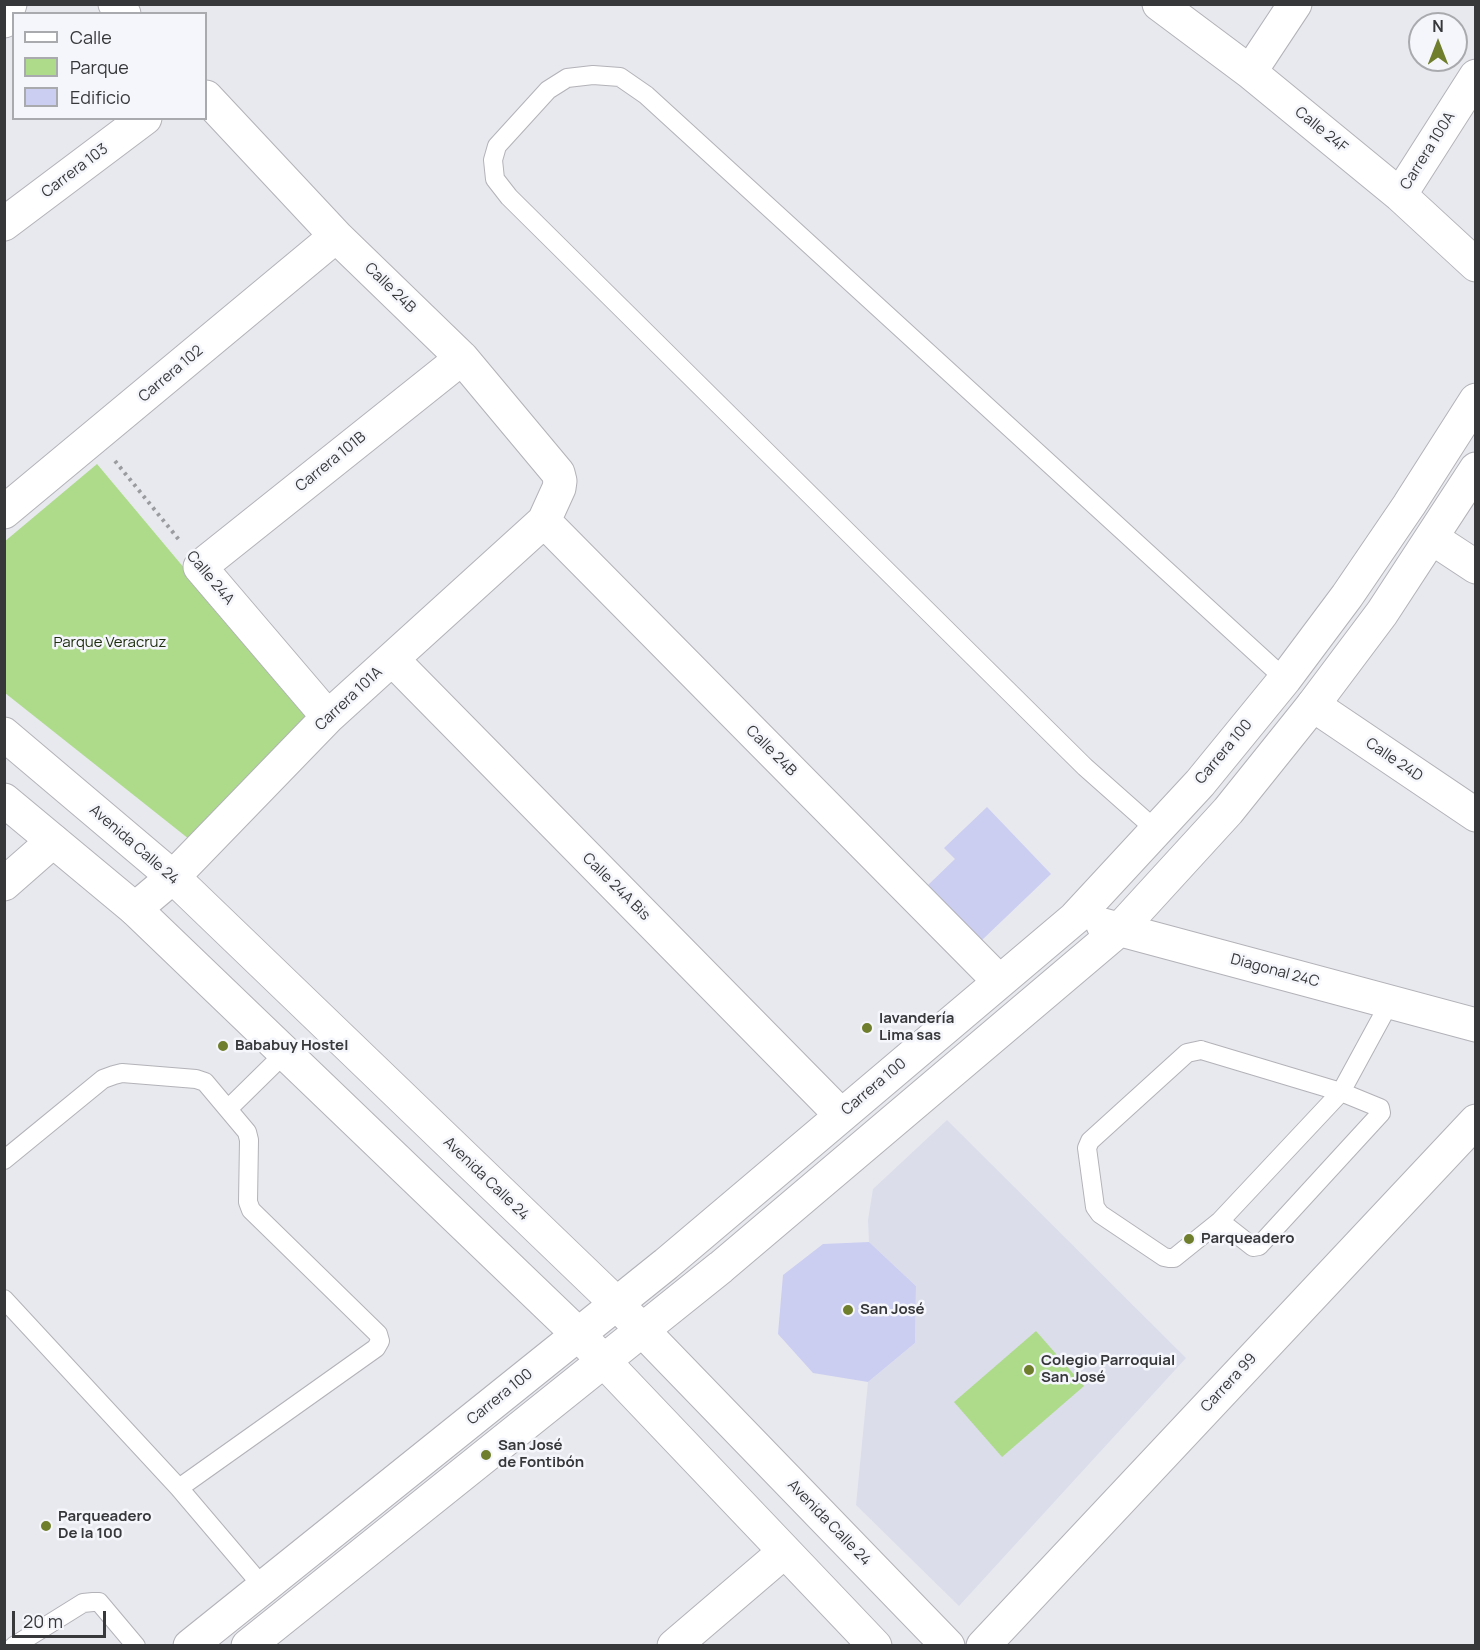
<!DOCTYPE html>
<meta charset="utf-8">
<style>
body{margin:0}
#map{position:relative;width:1480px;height:1650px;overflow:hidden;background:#e8e9ef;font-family:Manrope,sans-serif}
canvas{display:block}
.frame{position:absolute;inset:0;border:6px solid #37383a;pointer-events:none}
.legend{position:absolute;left:12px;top:12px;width:195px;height:108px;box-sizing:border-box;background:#f5f6fc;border:2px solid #a9aaae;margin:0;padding:8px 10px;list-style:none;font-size:18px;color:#37383a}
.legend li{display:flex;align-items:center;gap:12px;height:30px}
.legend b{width:30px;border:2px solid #a9aaae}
.north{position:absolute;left:1408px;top:12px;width:60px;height:60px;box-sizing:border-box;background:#f5f6fc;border:2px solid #a9aaae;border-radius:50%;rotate:0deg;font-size:16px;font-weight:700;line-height:24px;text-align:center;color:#37383a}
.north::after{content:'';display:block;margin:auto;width:21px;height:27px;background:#6f7e2c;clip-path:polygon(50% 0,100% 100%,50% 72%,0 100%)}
.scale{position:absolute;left:12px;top:1611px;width:94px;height:27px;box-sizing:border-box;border:3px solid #37383a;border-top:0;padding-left:8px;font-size:18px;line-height:21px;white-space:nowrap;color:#37383a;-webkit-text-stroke:4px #f5f6fc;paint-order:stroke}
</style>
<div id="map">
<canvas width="1480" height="1650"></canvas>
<div class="frame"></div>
<ul class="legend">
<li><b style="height:8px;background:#fff"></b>Calle</li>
<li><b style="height:16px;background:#addb8a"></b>Parque</li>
<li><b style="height:16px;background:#cbcef0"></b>Edificio</li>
</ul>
<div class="north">N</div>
<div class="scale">20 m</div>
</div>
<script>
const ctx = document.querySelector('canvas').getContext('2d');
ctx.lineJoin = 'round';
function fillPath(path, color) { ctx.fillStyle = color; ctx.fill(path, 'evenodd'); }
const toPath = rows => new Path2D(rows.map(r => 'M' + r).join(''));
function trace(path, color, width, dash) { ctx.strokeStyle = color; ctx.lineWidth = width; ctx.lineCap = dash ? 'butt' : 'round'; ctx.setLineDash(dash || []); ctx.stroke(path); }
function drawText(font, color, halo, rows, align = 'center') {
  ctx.font = font + ' Manrope,sans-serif'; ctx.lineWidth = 5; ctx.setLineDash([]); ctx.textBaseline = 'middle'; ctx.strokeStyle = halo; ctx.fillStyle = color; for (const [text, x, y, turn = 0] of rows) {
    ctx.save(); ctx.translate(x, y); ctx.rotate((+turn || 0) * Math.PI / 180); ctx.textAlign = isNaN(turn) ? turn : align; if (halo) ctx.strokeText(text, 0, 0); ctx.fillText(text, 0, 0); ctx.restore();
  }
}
fillPath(toPath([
 [947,1120,1186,1358,959,1606,856,1505,868,1382,915,1343,916,1286,869,1242,868,1220,873,1189]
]), '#dbddea');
fillPath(toPath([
 [97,464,309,717,194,843,5,693,4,542],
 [1036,1331,1084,1386,1002,1457,954,1402]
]), '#addb8a');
fillPath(toPath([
 [987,807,1051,874,981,941,928,885,955,859,944,848],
 [869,1242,916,1286,915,1343,868,1382,813,1373,778,1334,783,1275,823,1244]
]), '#cbcef0');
const lane = toPath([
 [1156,830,1085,767,509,197,495,179,493,160,497,146,548,90,567,78,593,75,620,77,646,95,1285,679],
 [1201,1050,1341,1092,1380,1108,1381,1113,1259,1246,1253,1247,1220,1221,1174,1258,1169,1258,1164,1257,1100,1214,1095,1207,1087,1148,1090,1141,1187,1053,1201,1050],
 [228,1109,285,1053],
 [4,1160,103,1079,114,1075,122,1073,196,1079,205,1082,247,1132,249,1140,248,1202,251,1210,378,1334,380,1341,376,1348,179,1488],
 [1220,1221,1341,1092,1390,1002],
 [4,1299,179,1488,264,1588],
 [14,1646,83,1603,93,1602,99,1602,136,1646]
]);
const street = toPath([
 [115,4,124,14],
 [1159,4,1250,72,1400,195,1476,265],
 [1250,72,1295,4],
 [1400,195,1476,76],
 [4,224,145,118],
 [4,512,336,236],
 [544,521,999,981],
 [1432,538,1476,567],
 [392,659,841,1115],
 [1313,705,1476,815],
 [328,717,200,567,462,358],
 [4,884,53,841],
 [135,909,173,877,328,717,544,521,559,488,560,481,558,473,462,358,336,236,206,97],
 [674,1646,784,1552],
 [983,1646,1476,1121]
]);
const secondary = toPath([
 [4,21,10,4],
 [4,734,173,877,616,1303,948,1646],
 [4,800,135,909,578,1334,875,1646],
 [1103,925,1476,1025],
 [190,1646,666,1264,1075,918,1200,783,1285,679,1347,596,1409,505,1476,400],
 [248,1646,721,1267,1120,929,1228,811,1313,705,1382,613,1476,469]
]);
trace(lane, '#b2b2b8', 20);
trace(street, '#b2b2b8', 35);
trace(secondary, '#b2b2b8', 35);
trace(toPath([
 [115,461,180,541]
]), '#9a9b9f', 4, [3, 4.5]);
trace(lane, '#fff', 18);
trace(street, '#fff', 33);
trace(secondary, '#fff', 33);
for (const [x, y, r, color] of [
 [867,1028,6,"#6f7e2c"],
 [223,1046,6,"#6f7e2c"],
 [1189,1239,6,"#6f7e2c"],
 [848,1310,6,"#6f7e2c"],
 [1029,1370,6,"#6f7e2c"],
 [486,1455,6,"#6f7e2c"],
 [46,1526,6,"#6f7e2c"]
]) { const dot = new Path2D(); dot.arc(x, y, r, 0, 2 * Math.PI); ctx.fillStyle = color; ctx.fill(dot); trace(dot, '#f5f6fc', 2); }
drawText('15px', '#37383a', '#f5f6fc', [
 ["Calle 24F",1321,130,39],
 ["Carrera 100A",1428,151,-58],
 ["Carrera 103",75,171,-37],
 ["Calle 24B",390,288,44],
 ["Carrera 102",171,374,-40],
 ["Carrera 101B",331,462,-39],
 ["Calle 24A",210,578,50],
 ["Carrera 101A",349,699,-43],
 ["Calle 24B",771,751,45],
 ["Carrera 100",1224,752,-50],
 ["Calle 24D",1394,760,34],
 ["Avenida Calle 24",134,845,41],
 ["Calle 24A Bis",616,887,45],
 ["Diagonal 24C",1275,971,15],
 ["Carrera 100",874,1087,-40],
 ["Avenida Calle 24",486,1179,44],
 ["Carrera 99",1229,1383,-47],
 ["Carrera 100",500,1397,-39],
 ["Avenida Calle 24",829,1523,46]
]);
drawText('15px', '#203110', '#f5f6fc', [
 ["Parque Veracruz",110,643]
]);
drawText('bold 15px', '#37383a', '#f5f6fc', [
 ["lavandería",879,1019],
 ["Lima sas",879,1036],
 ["Bababuy Hostel",235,1046],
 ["Parqueadero",1201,1239],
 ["San José",860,1310],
 ["Colegio Parroquial",1041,1361],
 ["San José",1041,1378],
 ["San José",498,1446],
 ["de Fontibón",498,1463],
 ["Parqueadero",58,1517],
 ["De la 100",58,1534]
], 'left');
</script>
